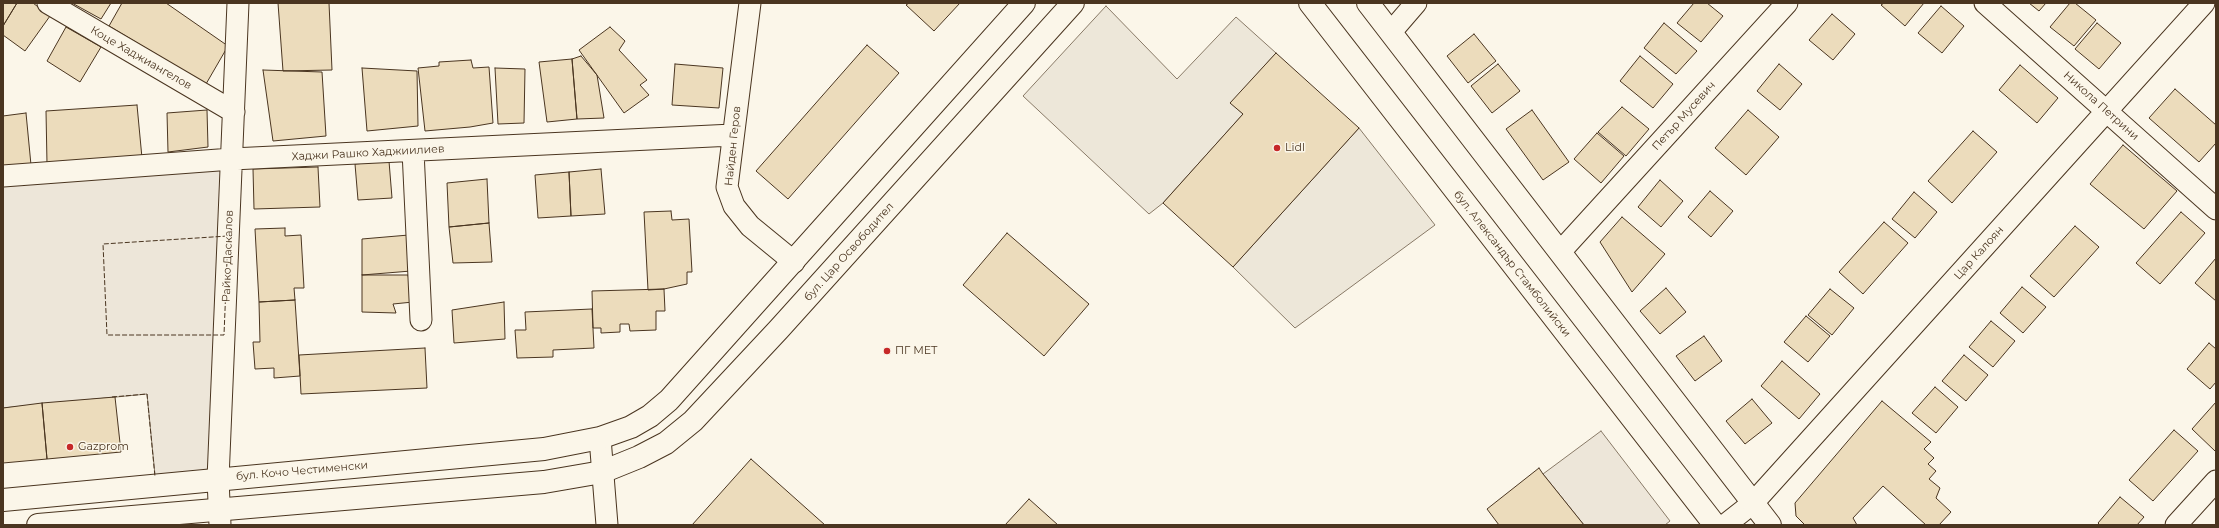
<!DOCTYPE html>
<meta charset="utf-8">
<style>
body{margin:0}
#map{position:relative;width:2219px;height:528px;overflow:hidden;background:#fbf6e9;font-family:Montserrat,sans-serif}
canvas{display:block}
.frame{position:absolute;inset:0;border:4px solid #4a3520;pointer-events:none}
</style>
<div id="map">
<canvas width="2219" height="528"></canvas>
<div class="frame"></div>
</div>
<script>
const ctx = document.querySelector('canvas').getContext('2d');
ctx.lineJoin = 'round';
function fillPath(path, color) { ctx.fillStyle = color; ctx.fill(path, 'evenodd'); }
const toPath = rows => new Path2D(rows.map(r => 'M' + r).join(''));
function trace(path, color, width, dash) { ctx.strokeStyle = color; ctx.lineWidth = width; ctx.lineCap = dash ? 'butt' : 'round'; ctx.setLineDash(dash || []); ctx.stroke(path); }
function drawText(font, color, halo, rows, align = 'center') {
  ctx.font = font + ' Montserrat,sans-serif'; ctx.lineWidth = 3; ctx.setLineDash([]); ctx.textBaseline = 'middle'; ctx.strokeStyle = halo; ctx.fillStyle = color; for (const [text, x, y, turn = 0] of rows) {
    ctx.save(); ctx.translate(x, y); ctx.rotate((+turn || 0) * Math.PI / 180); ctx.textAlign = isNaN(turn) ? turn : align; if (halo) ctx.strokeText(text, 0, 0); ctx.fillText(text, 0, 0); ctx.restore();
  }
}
const green = toPath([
 [232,159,218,479,156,485,147,394,3,408,3,176,232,159],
 [1601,431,1670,521,1665,525,1584,525,1543,474,1601,431]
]);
fillPath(green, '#ede6d9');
trace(green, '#887966', 1);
const parking = toPath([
 [1106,6,1177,79,1236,17,1276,53,1231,103,1243,114,1163,203,1149,214,1023,96,1106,6],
 [1359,128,1435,225,1295,328,1233,267,1359,128]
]);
fillPath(parking, '#ede7d9');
trace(parking, '#887966', 1);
const building = toPath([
 [3,3,17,3,3,26,3,3],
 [17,3,33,3,50,16,25,51,3,35,3,26,17,3],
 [72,3,111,3,101,19,72,3],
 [122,3,166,3,228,46,206,84,109,26,122,3],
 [278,3,329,3,332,70,283,71,278,3],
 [909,3,960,3,934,31,906,5,909,3],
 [1694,3,1707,3,1723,16,1701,42,1677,23,1694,3],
 [1884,3,1924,3,1905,26,1881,5,1884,3],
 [2029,3,2046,3,2039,11,2029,3],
 [2070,3,2075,3,2096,20,2074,46,2050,27,2070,3],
 [1941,6,1964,26,1942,53,1918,33,1941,6],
 [1832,14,1855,34,1833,60,1809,40,1832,14],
 [1664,23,1697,51,1676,74,1644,48,1664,23],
 [2097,23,2121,43,2099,69,2075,49,2097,23],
 [66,27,101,47,80,82,47,61,66,27],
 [610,27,625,41,619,50,647,80,640,85,649,95,624,113,579,50,610,27],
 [1474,34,1496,61,1468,83,1447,56,1474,34],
 [867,45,899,73,788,199,756,171,867,45],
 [1276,53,1359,128,1233,267,1163,203,1243,114,1230,103,1276,53],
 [581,56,597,75,604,118,577,119,572,59,581,56],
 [1640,56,1673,84,1653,108,1620,81,1640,56],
 [572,59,577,119,547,122,539,62,572,59],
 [471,60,473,68,489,67,493,123,470,127,425,131,418,68,439,66,439,62,471,60],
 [675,64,723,68,719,108,672,105,675,64],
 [1498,64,1520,91,1492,113,1471,86,1498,64],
 [1779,64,1802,84,1780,110,1757,91,1779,64],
 [2020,65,2058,98,2037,123,1999,90,2020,65],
 [362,68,417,71,418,126,367,131,362,68],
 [495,68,525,69,524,123,498,124,495,68],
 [263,70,322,72,326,136,273,141,263,70],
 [2175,89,2216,125,2216,143,2199,162,2149,118,2175,89],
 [137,105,142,158,47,164,46,111,137,105],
 [1622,107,1649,129,1626,156,1598,132,1622,107],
 [207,110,208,147,168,152,167,113,207,110],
 [1532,110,1569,162,1543,180,1506,129,1532,110],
 [1748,110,1779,137,1746,175,1715,148,1748,110],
 [26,113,31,165,3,168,3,116,26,113],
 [1973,131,1997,152,1952,203,1928,181,1973,131],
 [1597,133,1624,156,1601,183,1574,159,1597,133],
 [2123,145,2177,191,2144,229,2090,184,2123,145],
 [389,161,392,198,358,200,355,164,389,161],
 [318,167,320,207,254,209,253,169,318,167],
 [601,169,605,214,571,216,569,172,601,169],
 [569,172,571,216,538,218,535,175,569,172],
 [487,179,489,223,449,227,447,183,487,179],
 [1660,180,1683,201,1661,227,1638,207,1660,180],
 [1710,191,1733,211,1711,237,1688,217,1710,191],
 [1914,192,1937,212,1915,238,1892,219,1914,192],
 [671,211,672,220,689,219,692,272,687,272,687,284,664,289,648,290,644,212,671,211],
 [2181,212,2205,233,2160,284,2136,263,2181,212],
 [1622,217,1665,254,1632,292,1600,242,1622,217],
 [1884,222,1908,243,1863,294,1839,272,1884,222],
 [489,223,492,262,453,263,449,227,489,223],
 [2075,226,2099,247,2054,297,2030,276,2075,226],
 [285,228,285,236,301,235,304,288,294,288,295,300,259,302,255,229,285,228],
 [1007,233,1089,304,1044,356,963,285,1007,233],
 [409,235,411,271,362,275,362,239,409,235],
 [2216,258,2216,301,2195,283,2216,258],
 [362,275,408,275,413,302,393,304,396,313,362,312,362,275],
 [2022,287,2046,307,2023,333,2000,313,2022,287],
 [1666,288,1686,312,1660,334,1640,311,1666,288],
 [664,289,665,311,656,311,656,330,630,331,629,324,620,324,620,332,601,333,601,328,593,328,592,291,664,289],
 [1830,289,1854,308,1832,335,1808,315,1830,289],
 [295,300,300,376,274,378,274,368,255,369,253,342,260,342,259,302,295,300],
 [504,302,505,339,454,343,452,310,504,302],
 [592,309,594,348,553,350,553,357,517,358,515,330,526,330,525,312,592,309],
 [1806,316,1830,336,1808,362,1784,342,1806,316],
 [1991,321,2015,341,1993,367,1969,347,1991,321],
 [1704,336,1722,361,1695,381,1676,356,1704,336],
 [2209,343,2216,349,2216,382,2210,389,2187,369,2209,343],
 [425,348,427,388,301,394,299,355,425,348],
 [1964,355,1988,375,1966,401,1942,381,1964,355],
 [1782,361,1820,394,1799,419,1761,386,1782,361],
 [1935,387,1958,407,1936,433,1912,413,1935,387],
 [115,397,121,452,47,459,42,403,115,397],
 [1752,399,1772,423,1745,444,1726,421,1752,399],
 [1882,401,1931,442,1924,449,1934,458,1928,464,1936,471,1929,479,1940,488,1936,498,1951,512,1939,525,1926,525,1883,486,1853,518,1857,525,1805,525,1796,516,1795,503,1882,401],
 [2216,402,2216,450,2215,451,2192,429,2216,402],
 [42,403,47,459,3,463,3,408,42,403],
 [2174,430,2198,451,2153,501,2129,480,2174,430],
 [751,459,825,525,692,525,751,459],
 [1539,468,1543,474,1584,525,1499,525,1487,509,1539,468],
 [2120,497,2144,517,2137,525,2100,525,2098,523,2120,497],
 [1029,499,1058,525,1005,525,1029,499]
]);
fillPath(building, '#ecdcbc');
trace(building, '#4a3520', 1);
const street = toPath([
 [48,3,234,112],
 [750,3,727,187,734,206,750,226,794,262],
 [1985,3,2216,209],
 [1391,32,1416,3],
 [413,151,421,320],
 [3,176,232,159,733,135],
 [1560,252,1787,3],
 [600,438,607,525],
 [220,525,218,479,238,3],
 [1725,525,1753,503,2204,3],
 [2176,525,2216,481]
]);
const secondary = toPath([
 [1310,3,1715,525],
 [1368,3,1770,525],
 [3,500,544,449,600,438,631,427,650,416,669,400,1024,3],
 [38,525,544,482,602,472,639,457,666,443,693,421,779,329,1073,3]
]);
trace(street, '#4a3520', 23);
trace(secondary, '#4a3520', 24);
trace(street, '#fbf6e9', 21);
trace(secondary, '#fbf6e9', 22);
trace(toPath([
 [228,236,224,335,107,335,103,244,228,236],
 [112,397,147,394,155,477]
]), '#4a3520', 1, [5, 2]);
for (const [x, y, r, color] of [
 [1277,148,4,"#c62828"],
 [887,351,4,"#c62828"],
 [70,447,4,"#c62828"]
]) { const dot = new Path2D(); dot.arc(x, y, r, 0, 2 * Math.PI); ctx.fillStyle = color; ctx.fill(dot); trace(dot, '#fbf6e9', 1.5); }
drawText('11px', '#4a3520', '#fbf6e9', [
 ["Коце Хаджиангелов",141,58,30],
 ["Никола Петрини",2101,106,42],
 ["Петър Мусевич",1684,116,-48],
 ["Найден Геров",733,146,-84],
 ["Хаджи Рашко Хаджиилиев",368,153,-3],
 ["бул. Цар Освободител",849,252,-48],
 ["Цар Калоян",1979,253,-48],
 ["Райко Даскалов",228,256,-88],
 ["бул. Александър Стамболийски",1512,264,52],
 ["бул. Кочо Честименски",302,471,-5]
]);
drawText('11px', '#4a3520', '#fbf6e9', [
 ["Lidl",1285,148],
 ["ПГ МЕТ",895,351],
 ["Gazprom",78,447]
], 'left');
</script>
